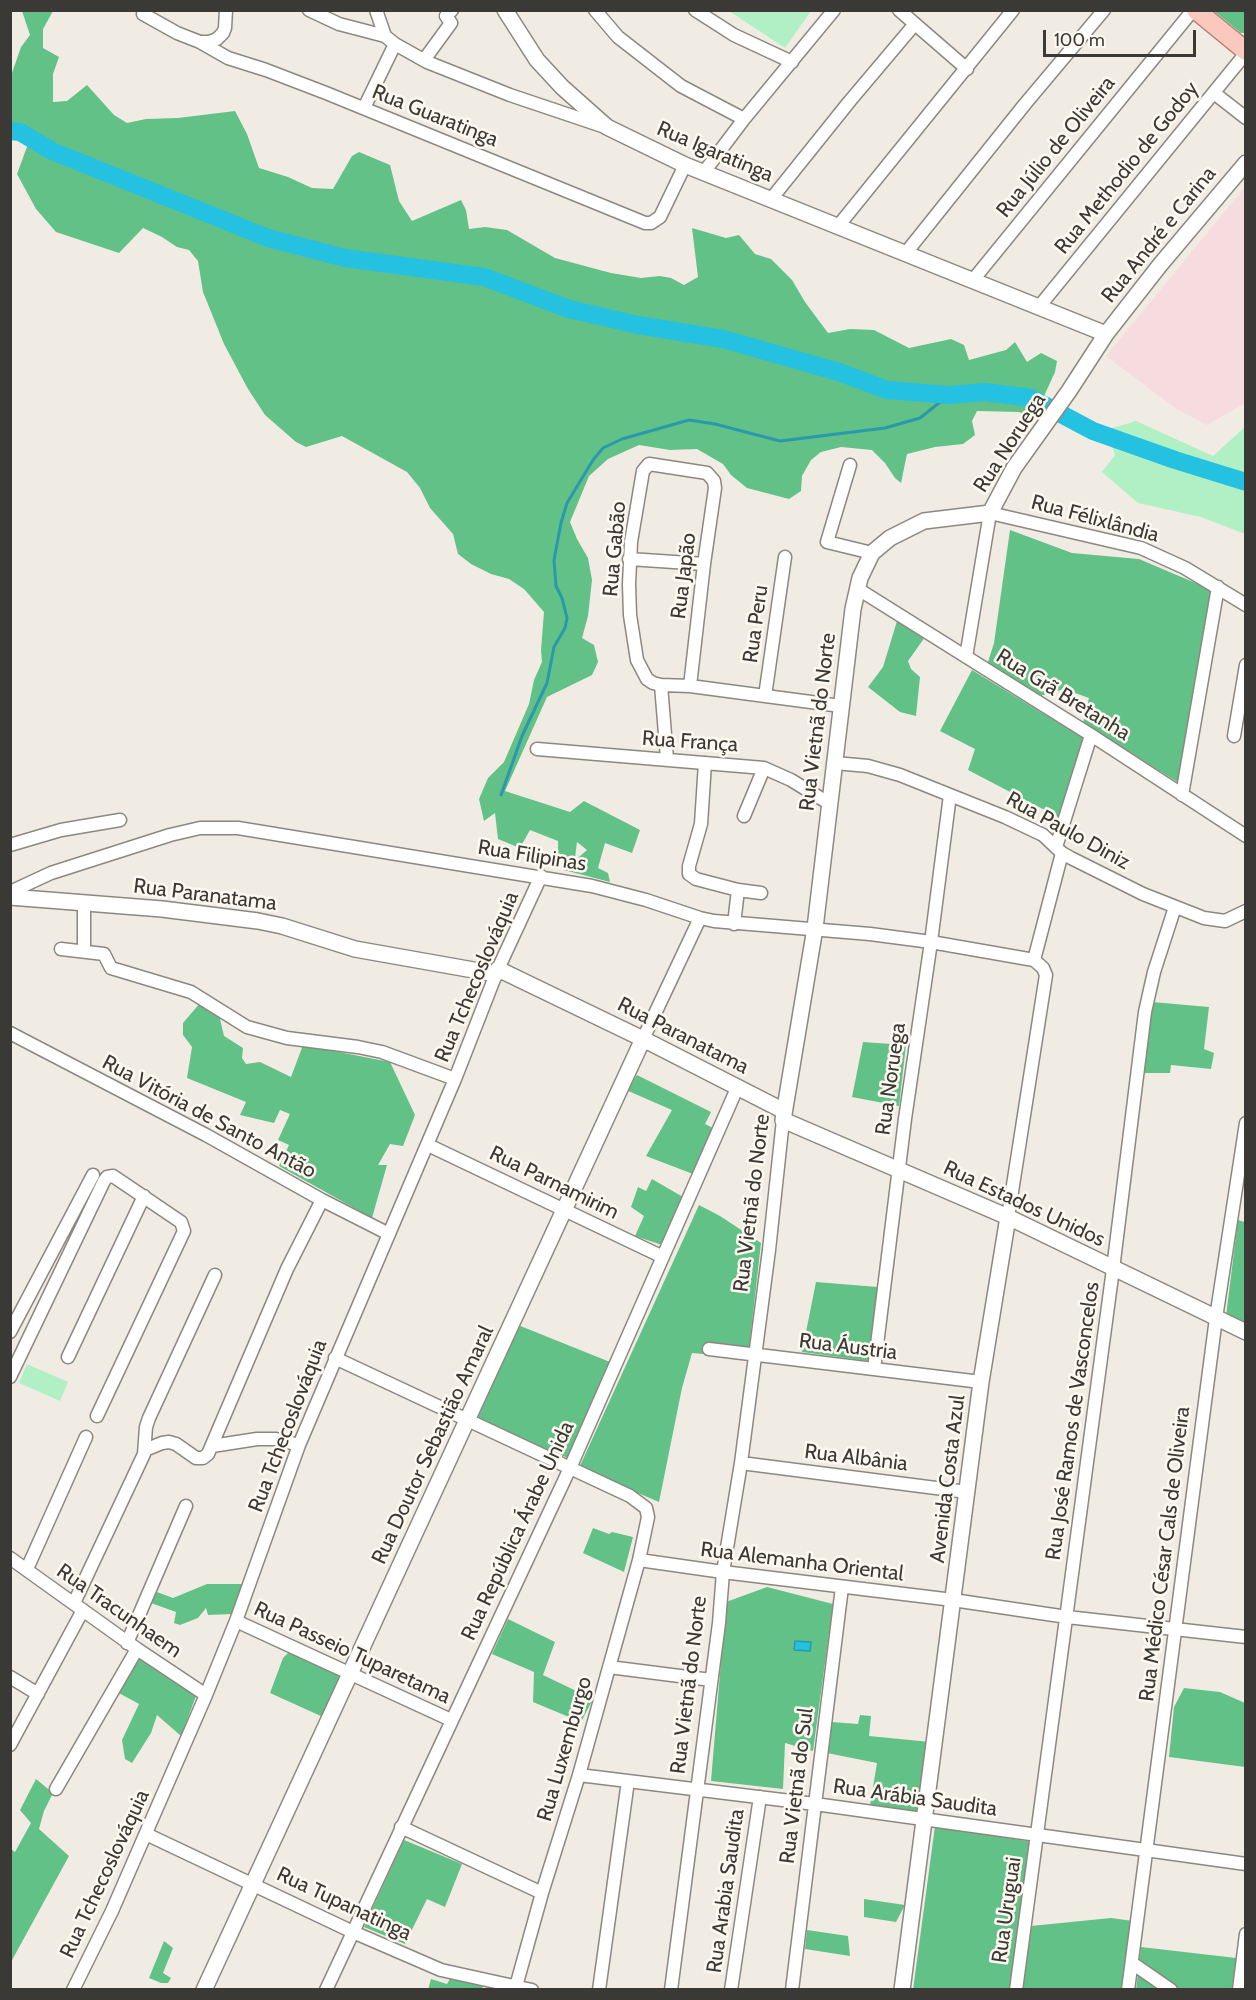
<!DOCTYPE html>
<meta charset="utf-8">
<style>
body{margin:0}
#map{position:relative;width:1256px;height:2000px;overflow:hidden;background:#f1ece3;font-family:Cabin,sans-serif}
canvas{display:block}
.frame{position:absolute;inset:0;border:12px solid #3a3935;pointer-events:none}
.scale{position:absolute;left:1043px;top:30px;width:153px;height:27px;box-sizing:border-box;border:3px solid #3a3935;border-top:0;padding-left:8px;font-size:18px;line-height:21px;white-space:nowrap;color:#3a3935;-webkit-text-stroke:4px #fef9f0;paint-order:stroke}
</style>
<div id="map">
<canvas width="1256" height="2000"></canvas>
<div class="frame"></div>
<div class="scale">100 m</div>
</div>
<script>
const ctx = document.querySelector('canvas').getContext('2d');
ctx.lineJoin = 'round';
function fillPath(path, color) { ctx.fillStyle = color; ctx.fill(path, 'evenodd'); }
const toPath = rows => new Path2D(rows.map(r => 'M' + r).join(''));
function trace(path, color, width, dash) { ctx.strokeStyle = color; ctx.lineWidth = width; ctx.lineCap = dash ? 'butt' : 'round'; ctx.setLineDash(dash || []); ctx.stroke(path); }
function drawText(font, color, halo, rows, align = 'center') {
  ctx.font = font + ' Cabin,sans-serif'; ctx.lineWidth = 5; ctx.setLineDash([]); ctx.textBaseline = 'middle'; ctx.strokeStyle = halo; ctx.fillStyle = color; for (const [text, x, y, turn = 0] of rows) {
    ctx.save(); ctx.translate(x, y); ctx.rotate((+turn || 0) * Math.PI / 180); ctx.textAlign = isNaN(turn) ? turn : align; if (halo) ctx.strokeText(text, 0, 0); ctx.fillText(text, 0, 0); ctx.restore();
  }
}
fillPath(toPath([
 [1245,187,1245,403,1207,425,1175,408,1106,356]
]), '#f6dbdf');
fillPath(toPath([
 [729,11,811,11,785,48],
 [1040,408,1092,434,1136,421,1213,456,1245,427,1245,534,1201,517,1138,503,1102,472,1115,455,1110,440,1092,436],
 [27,1364,68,1382,60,1401,19,1383]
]), '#b0f0c4');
fillPath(toPath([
 [22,11,53,11,43,29,43,48,59,57,53,74,53,102,67,101,87,85,114,115,127,123,146,119,178,118,235,111,247,134,259,168,288,177,312,188,333,189,352,156,359,152,390,165,399,201,412,221,461,200,466,210,469,229,485,227,507,230,555,258,611,273,641,278,660,276,671,278,684,285,698,277,692,228,726,238,739,235,755,254,771,259,792,280,805,302,828,333,850,329,874,330,909,348,951,339,964,345,969,360,1006,350,1015,342,1027,362,1041,353,1057,361,1055,372,1034,418,1019,412,977,411,972,421,975,435,963,444,935,447,907,454,901,483,895,478,885,463,872,450,841,447,821,452,811,460,802,476,801,491,789,499,747,488,731,475,723,464,697,449,670,450,639,445,608,459,589,476,570,522,577,539,588,558,592,580,588,616,582,638,594,645,598,662,592,675,547,697,505,791,570,812,584,801,640,830,632,853,605,843,598,868,608,873,610,882,564,870,587,850,577,842,575,858,558,857,558,841,530,830,520,848,498,839,495,813,484,821,479,799,488,778,504,762,529,704,534,680,542,662,541,650,544,612,524,589,509,579,491,574,471,564,458,554,453,534,430,508,420,488,407,472,342,436,306,447,296,442,265,415,248,389,224,344,203,292,198,261,189,250,177,247,162,237,143,228,119,253,56,232,36,209,17,174,28,144,11,137,12,73,21,47,30,35],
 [1214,11,1245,11,1245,33,1241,33],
 [1010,530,1072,553,1139,559,1212,590,1179,783,1083,723,1089,698,1064,689,1040,696,988,662,994,643],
 [897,621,925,637,908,661,911,669,920,677,916,716,900,712,868,687,883,667],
 [972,670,1083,738,1060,818,968,770,975,749,940,731],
 [1152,1002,1209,1007,1204,1049,1214,1053,1211,1069,1171,1065,1170,1073,1144,1073],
 [200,1003,219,1015,224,1036,243,1048,242,1058,246,1064,260,1062,291,1077,303,1045,390,1062,415,1115,403,1146,390,1144,378,1165,387,1165,372,1218,279,1166,289,1145,278,1140,290,1114,280,1110,274,1123,240,1115,246,1102,187,1078,192,1047,183,1035,183,1023],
 [863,1042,906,1045,899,1106,852,1097],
 [637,1075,711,1112,705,1124,713,1128,693,1174,646,1156,672,1110,626,1090],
 [652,1179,683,1197,662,1245,635,1236,644,1216,631,1207,638,1187,646,1191],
 [699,1205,720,1216,761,1243,748,1358,692,1353,682,1388,659,1502,579,1468],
 [1238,1220,1245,1222,1245,1324,1226,1316],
 [816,1282,878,1287,868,1361,802,1352],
 [518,1325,610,1362,568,1458,477,1420],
 [593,1528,609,1534,612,1532,633,1537,624,1572,583,1553],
 [207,1584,243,1584,232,1614,208,1615,206,1608,198,1618,180,1625,174,1623,176,1612,151,1603,157,1592,173,1598],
 [767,1587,833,1604,813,1751,785,1743,783,1789,711,1781,726,1602],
 [508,1619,555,1642,543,1675,593,1699,581,1722,533,1702,534,1672,492,1654],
 [289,1652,342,1675,323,1717,270,1693,283,1658],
 [139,1656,196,1696,181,1736,157,1715,151,1733,132,1763,125,1759,122,1740,139,1704,117,1692],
 [1184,1688,1220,1692,1245,1703,1245,1767,1169,1757,1174,1707],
 [860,1715,871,1716,869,1736,930,1742,920,1813,870,1805,877,1763,827,1753,832,1722,858,1724],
 [36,1779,53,1793,44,1811,39,1829,69,1856,11,1962,11,1849,15,1852,31,1823,20,1810],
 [935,1826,1032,1842,1011,1989,913,1990],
 [404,1840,462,1864,445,1907,427,1899,405,1944,364,1927],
 [864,1899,905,1905,896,1922,864,1917],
 [1111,1918,1133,1921,1124,1989,1022,1990,1031,1926],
 [807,1930,848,1936,850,1956,805,1949],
 [164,1941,173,1948,163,1973,171,1978,168,1983,161,1983,149,1978],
 [1141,1947,1236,1958,1232,1989,1136,1990],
 [451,1977,483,1986,482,1989,428,1990,431,1979,447,1984]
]), '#62c186');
const water = toPath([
 [795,1641,811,1642,810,1651,794,1650,795,1641]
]);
fillPath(water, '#25c1e0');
trace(water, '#2b98ad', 1.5);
trace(toPath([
 [501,795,522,736,547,683,554,647,565,628,567,618,562,598,556,586,554,560,561,523,567,503,593,460,603,448,622,439,689,420,715,424,780,441,885,428,920,418,949,395]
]), '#2b98ad', 3);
trace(toPath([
 [10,131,20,132,52,151,268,238,345,258,484,277,569,309,638,325,723,339,839,372,887,390,949,395,985,392,1031,398,1093,431,1175,460,1246,482]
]), '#25c1e0', 18);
const minor = toPath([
 [309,10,339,24,385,36,395,44,427,62,510,95,605,127],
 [376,10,385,36],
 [595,10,618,37,681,86,744,119],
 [695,10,734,35,792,62],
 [899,10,967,69],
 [143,14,177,33,200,42,228,58,266,70,326,93,645,223,651,223,660,217,685,165],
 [200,42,209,42,217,39,223,33,225,28,226,10],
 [424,60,451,23,446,16,452,10],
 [1214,93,1246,118],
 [364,108,395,44],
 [704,172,744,119,834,10],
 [772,198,849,102,914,25],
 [839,225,1013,10],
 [905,254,1025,104,1104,10],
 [973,280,1193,10],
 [1038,308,1246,53],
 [850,465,827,542,872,553],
 [629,559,704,564],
 [858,589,1091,735,1246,836],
 [966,657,990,513,1141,548,1185,568,1246,605],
 [661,685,667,759],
 [690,686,704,564,715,488,714,481,707,473,649,464,643,471,631,542,629,584,630,615,637,660,647,679,653,683,661,685,690,686,841,706],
 [765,696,785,557],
 [1234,736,1246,665],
 [537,749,764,768,791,780,830,804],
 [705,763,701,824,689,866,689,874,696,879,738,890,761,893],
 [835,763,868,766,900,775,1005,817,1043,835,1062,853,1071,858,1143,894,1204,918,1225,921,1246,911],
 [1182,795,1218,587],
 [744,816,764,768],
 [10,845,61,830,120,820],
 [1056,847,1091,735],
 [10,892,51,873,170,835,200,828,238,828,592,886,646,900,700,918,714,921,870,934,931,942,1034,960,1043,968,1046,975,1008,1217],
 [734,924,738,890],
 [61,949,104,954,111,968,191,992,247,1027,287,1038,358,1047,382,1052,455,1079],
 [84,950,84,903],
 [1034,960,1062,853],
 [10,1033,206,1135,322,1200,389,1234],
 [643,1039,700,918],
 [428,1145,663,1257],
 [10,1332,93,1175],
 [709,1349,981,1382],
 [68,1357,144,1196],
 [335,1358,630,1496,646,1508,648,1517,639,1560,579,1775,542,1893,515,1990],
 [874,1369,905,1119,931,942,950,795],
 [10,1377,104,1181,107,1177,113,1176,175,1218,181,1222,184,1231,97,1416],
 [212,1446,257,1439,276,1439,299,1445],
 [145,1450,162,1443,169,1442,176,1444,196,1458,203,1458,208,1454,287,1269,322,1200],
 [741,1463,967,1492],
 [10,1558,137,1649,206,1695],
 [639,1560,723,1572,953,1600,1067,1617,1246,1637],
 [27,1569,86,1437],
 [74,1603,144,1454,146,1427,149,1418,215,1275],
 [236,1621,451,1720],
 [127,1643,186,1506],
 [609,1667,711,1680],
 [10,1677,38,1694],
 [10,1745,83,1610],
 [579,1775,815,1804,1246,1864],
 [56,1789,137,1649],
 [401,1827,542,1893],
 [146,1834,353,1932,441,1970,532,1990],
 [1132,1963,1171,1990],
 [73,1990,112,1911,206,1695,236,1621,299,1445,455,1079,498,969,541,876],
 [326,1990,570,1468,738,1086],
 [599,1990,628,1781],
 [671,1990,719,1623,723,1572,741,1463,769,1250,783,1120],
 [731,1990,760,1797],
 [792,1990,842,1587],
 [1016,1990,1113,1269,1145,1012,1154,972,1175,907],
 [1128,1990,1216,1318,1246,1123],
 [1239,1990,1246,1934]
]);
const tertiary = toPath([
 [505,10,537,60,562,87,607,127,685,165,1106,334],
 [1246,163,1160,265,1106,334,1069,391,1014,468,990,513,924,521,890,538,872,553,860,578,853,609,815,928,783,1120,1008,1217,1246,1332],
 [10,897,162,909,258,921,282,926,355,949,496,974],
 [498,969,643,1039,784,1111],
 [204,1990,643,1039],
 [902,1990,981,1382,1008,1217]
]);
const primary = toPath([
 [1196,10,1246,51]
]);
trace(minor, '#8c8880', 15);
trace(tertiary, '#8c8880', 18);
trace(primary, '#b57f70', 21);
trace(minor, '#fff', 12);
trace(tertiary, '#fff', 15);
trace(primary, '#fac8bc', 18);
drawText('21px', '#3a3935', '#fef9f0', [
 ["Rua Guaratinga",435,116,22],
 ["Rua Júlio de Oliveira",1056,147,-51],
 ["Rua Igaratinga",715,152,23],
 ["Rua Methodio de Godoy",1127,168,-51],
 ["Rua André e Carina",1159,235,-51],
 ["Rua Noruega",1010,443,-57],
 ["Rua Félixlândia",1095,519,15],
 ["Rua Gabão",615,549,-85],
 ["Rua Japão",684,576,-83],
 ["Rua Peru",756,624,-82],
 ["Rua Grã Bretanha",1063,695,32],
 ["Rua Vietnã do Norte",818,722,-83],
 ["Rua França",690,742,4],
 ["Rua Paulo Diniz",1068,831,29],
 ["Rua Filipinas",532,856,9],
 ["Rua Paranatama",205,895,7],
 ["Rua Tchecoslováquia",477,977,-67],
 ["Rua Paranatama",683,1036,27],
 ["Rua Noruega",891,1079,-82],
 ["Rua Vitória de Santo Antão",209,1117,28],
 ["Rua Parnamirim",554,1183,26],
 ["Rua Vietnã do Norte",752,1203,-83],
 ["Rua Estados Unidos",1024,1204,25],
 ["Rua Áustria",848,1347,7],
 ["Rua José Ramos de Vasconcelos",1073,1421,-82],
 ["Rua Tchecoslováquia",288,1426,-69],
 ["Rua Doutor Sebastião Amaral",433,1445,-65],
 ["Rua Albânia",856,1458,7],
 ["Avenida Costa Azul",948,1479,-83],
 ["Rua República Árabe Unida",518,1531,-65],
 ["Rua Médico César Cals de Oliveira",1165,1554,-83],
 ["Rua Alemanha Oriental",802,1562,7],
 ["Rua Tracunhaem",119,1611,35],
 ["Rua Passeio Tuparetama",352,1653,25],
 ["Rua Vietnã do Norte",689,1685,-83],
 ["Rua Luxemburgo",565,1749,-74],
 ["Rua Vietnã do Sul",797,1786,-83],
 ["Rua Arábia Saudita",915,1798,8],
 ["Rua Tchecoslováquia",105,1874,-65],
 ["Rua Arabia Saudita",726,1891,-82],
 ["Rua Tupanatinga",344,1904,25],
 ["Rua Uruguai",1007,1910,-82]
]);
</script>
